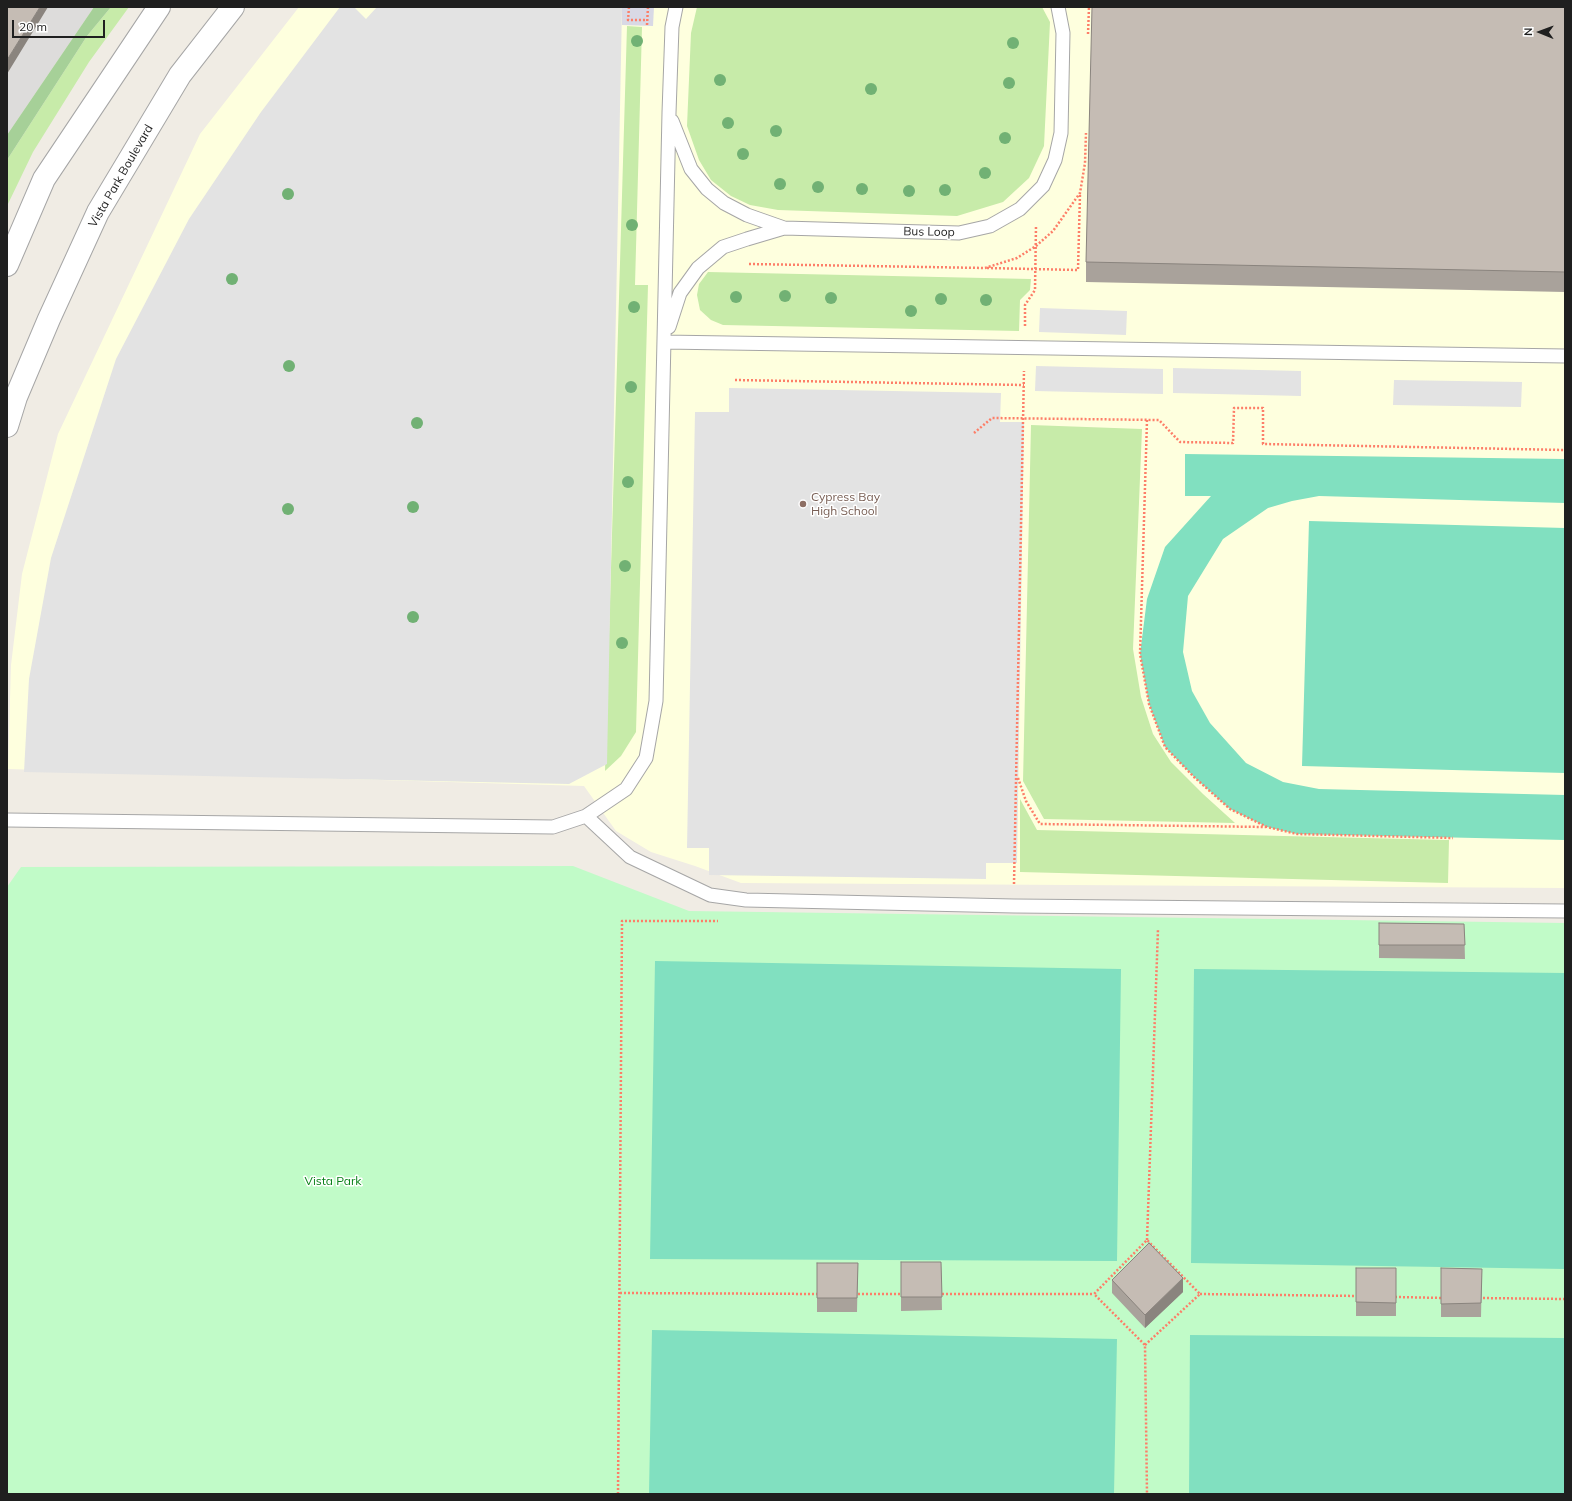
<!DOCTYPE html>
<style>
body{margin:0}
#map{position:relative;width:1572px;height:1501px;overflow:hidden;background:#f0ece4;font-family:Mulish,sans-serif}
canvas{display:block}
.frame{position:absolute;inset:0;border:8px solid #1f1f1f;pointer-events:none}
.north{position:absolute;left:1520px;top:12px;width:40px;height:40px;-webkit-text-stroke:3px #fff;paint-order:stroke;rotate:271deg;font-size:11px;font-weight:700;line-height:16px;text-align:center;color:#1f1f1f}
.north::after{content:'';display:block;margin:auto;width:14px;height:18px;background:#1f1f1f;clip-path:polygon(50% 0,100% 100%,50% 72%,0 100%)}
.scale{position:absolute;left:12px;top:20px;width:93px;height:18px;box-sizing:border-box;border:2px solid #1f1f1f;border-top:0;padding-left:5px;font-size:12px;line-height:14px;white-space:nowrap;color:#1f1f1f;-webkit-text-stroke:3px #fff;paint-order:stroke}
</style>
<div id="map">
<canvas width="1572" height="1501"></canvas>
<div class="frame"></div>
<div class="north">N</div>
<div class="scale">20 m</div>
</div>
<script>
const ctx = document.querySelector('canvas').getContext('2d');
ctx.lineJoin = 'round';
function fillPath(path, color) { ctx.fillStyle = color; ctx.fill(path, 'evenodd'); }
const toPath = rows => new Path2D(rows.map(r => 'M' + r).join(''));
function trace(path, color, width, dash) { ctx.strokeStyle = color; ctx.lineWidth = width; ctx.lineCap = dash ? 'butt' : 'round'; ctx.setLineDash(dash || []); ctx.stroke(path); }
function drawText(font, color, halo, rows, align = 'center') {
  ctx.font = font + ' Mulish,sans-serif'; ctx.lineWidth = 3; ctx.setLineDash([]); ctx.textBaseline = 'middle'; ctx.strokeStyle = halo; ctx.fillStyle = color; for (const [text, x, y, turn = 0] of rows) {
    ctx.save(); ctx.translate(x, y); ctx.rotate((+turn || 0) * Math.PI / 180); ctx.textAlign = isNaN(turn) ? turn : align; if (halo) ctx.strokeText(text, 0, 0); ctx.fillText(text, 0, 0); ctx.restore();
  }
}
fillPath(toPath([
 [7,7,94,7,7,135]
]), '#dddcdb');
fillPath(toPath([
 [299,7,1565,7,1565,888,741,883,695,866,651,852,616,831,584,786,8,769,11,665,22,574,58,434,200,134]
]), '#feffde');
fillPath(toPath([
 [111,7,129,7,89,62,33,152,7,206,7,160,87,36],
 [697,7,1042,7,1050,22,1044,146,1029,178,1003,202,957,216,778,210,750,205,731,196,711,180,699,160,687,126,691,33],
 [627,26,642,27,635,285,648,285,636,732,621,756,605,771],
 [708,272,1031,279,1030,290,1020,300,1019,331,723,325,711,320,700,310,697,295,699,284],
 [1031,425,1142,429,1133,649,1141,697,1153,734,1171,762,1203,794,1235,823,1044,819,1023,781],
 [1020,799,1037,830,1449,840,1448,883,1020,872]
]), '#c7eba9');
fillPath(toPath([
 [94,7,111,7,87,36,7,160,7,135]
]), '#a6d098');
fillPath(toPath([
 [573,866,689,911,1565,923,1565,1494,7,1494,7,887,21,867]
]), '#c1fbc8');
fillPath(toPath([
 [1185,454,1565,459,1565,503,1319,496,1292,501,1268,508,1223,539,1188,596,1183,652,1192,691,1210,723,1246,763,1283,782,1319,789,1565,795,1565,840,1297,834,1267,827,1230,809,1194,777,1165,747,1149,704,1140,654,1147,599,1165,547,1211,496,1185,496],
 [1309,521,1565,528,1565,773,1302,766],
 [655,961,1121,969,1117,1261,650,1259],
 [1194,969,1565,973,1565,1269,1191,1263],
 [652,1330,1117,1339,1114,1494,649,1494],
 [1190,1335,1565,1338,1565,1494,1189,1494]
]), '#81e0c0');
fillPath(toPath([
 [340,7,354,7,366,19,377,7,622,7,607,764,569,784,24,772,29,679,51,558,116,359,189,219,261,112],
 [1040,308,1127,311,1126,335,1039,332],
 [1036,366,1163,369,1163,394,1035,391],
 [1173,368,1301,371,1301,396,1173,393],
 [1394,380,1522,382,1521,407,1393,405],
 [729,388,1001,393,1000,422,1024,422,1017,863,986,863,986,879,709,875,709,848,687,848,695,412,729,412]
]), '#e3e3e3');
fillPath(toPath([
 [622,7,654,7,653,26,622,25]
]), '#d9d9e5');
const lane = toPath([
 [672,121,691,169,707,189,724,203,747,215,784,228],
 [669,327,680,293,698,268,723,247,747,239,784,228,959,233,990,226,1020,209,1043,186,1055,160,1061,133,1063,33,1058,7],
 [664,342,1565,356],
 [586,816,626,789,646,758,656,701,669,113,672,27,676,7],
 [7,820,553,827,586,816,630,857,710,895,746,900,1014,906,1565,911]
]);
const street = toPath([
 [7,265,44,179,159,7],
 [7,426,16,397,49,319,98,212,180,75,233,7]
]);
trace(lane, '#a6a6a6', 15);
trace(street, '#a6a6a6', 24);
trace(toPath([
 [629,7,628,20,647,20],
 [647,25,648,7],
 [1088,34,1089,7],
 [749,264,985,268,1017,258,1036,246,1053,231,1080,193,1085,163,1086,133],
 [987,268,1078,270,1080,194],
 [1025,326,1025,305,1035,290,1036,226],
 [735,380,1024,385],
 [1147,420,1140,654,1149,704,1165,747,1194,777,1230,809,1267,827,1297,834,1453,838],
 [974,433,992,418,1159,420,1180,442,1233,443,1234,408,1263,408,1263,444,1565,450],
 [1018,778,1026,801,1040,824,1266,827],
 [1014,884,1024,371],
 [1147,1240,1158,929],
 [620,1293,819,1294],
 [854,1294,903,1294],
 [938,1294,1094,1294],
 [1200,1294,1358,1296],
 [1395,1297,1444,1298],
 [1479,1298,1565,1299],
 [1145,1345,1200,1294,1147,1240,1094,1294,1145,1345,1147,1494],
 [618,1494,622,921,718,921]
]), '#fd7e68', 2.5, [2, 2]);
trace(lane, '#fff', 13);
trace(street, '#fff', 22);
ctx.fillStyle = '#71b174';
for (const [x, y] of [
 [637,41],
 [1013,43],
 [720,80],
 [1009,83],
 [871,89],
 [728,123],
 [776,131],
 [1005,138],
 [743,154],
 [985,173],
 [780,184],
 [818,187],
 [862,189],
 [945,190],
 [909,191],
 [288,194],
 [632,225],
 [232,279],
 [785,296],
 [736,297],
 [831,298],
 [941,299],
 [986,300],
 [634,307],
 [911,311],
 [289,366],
 [631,387],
 [417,423],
 [628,482],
 [413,507],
 [288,509],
 [625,566],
 [413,617],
 [622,643]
]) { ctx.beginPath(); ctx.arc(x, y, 6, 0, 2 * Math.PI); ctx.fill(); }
fillPath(toPath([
 [1565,7,1565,292,1086,282,1086,262],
 [1379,923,1464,924,1465,959,1379,958],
 [901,1262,941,1262,942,1310,901,1311],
 [817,1263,858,1263,857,1312,817,1312],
 [1356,1268,1396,1268,1396,1316,1356,1316],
 [1441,1268,1482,1269,1481,1317,1441,1317],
 [1112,1280,1183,1292,1145,1328,1112,1293]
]), '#a9a29b');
fillPath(toPath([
 [40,7,48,7,7,74,7,60],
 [1183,1278,1183,1292,1145,1328,1145,1315]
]), '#8a847e');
const building = toPath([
 [7,7,40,7,7,60,7,7],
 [1092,7,1565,7,1565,272,1086,262,1092,7],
 [1379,923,1464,924,1465,945,1379,945,1379,923],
 [1149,1243,1183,1278,1145,1315,1112,1280,1149,1243],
 [901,1262,941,1262,942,1297,901,1297,901,1262],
 [817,1263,858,1263,857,1298,817,1298,817,1263],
 [1356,1268,1396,1268,1396,1303,1356,1302,1356,1268],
 [1441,1268,1482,1269,1481,1303,1441,1304,1441,1268]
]);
fillPath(building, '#c5bcb4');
trace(building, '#8a847e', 1);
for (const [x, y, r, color] of [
 [803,504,4,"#8d6e63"]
]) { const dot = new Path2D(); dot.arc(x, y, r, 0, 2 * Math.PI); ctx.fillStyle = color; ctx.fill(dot); trace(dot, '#fff', 1.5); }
drawText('12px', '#1f1f1f', '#fff', [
 ["Vista Park Boulevard",121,176,-60],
 ["Bus Loop",929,232,1]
]);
drawText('12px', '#785e54', '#fff', [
 ["Cypress Bay",811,497],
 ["High School",811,511]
], 'left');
drawText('12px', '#098018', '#fff', [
 ["Vista Park",333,1181]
]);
</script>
